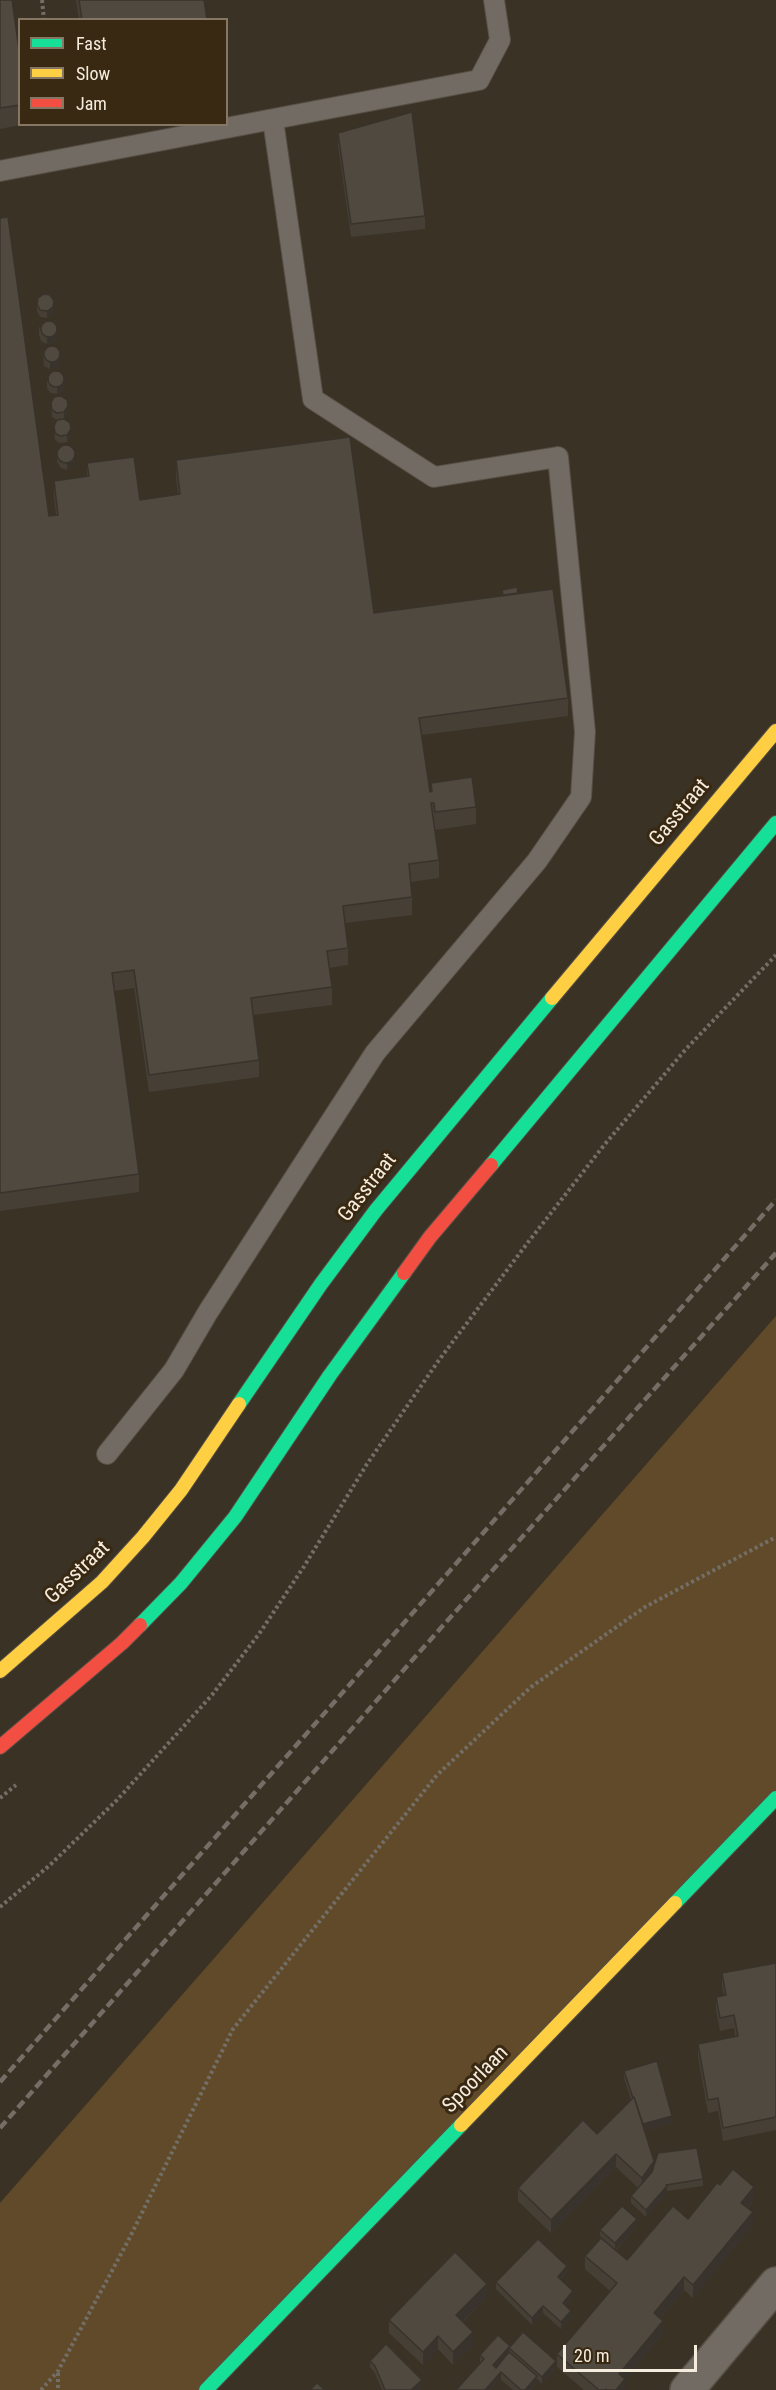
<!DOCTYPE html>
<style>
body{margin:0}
#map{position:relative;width:776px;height:2390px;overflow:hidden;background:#3a3225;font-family:"Roboto Condensed",sans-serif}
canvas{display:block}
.legend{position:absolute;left:18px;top:18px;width:210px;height:108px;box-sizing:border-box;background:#392912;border:2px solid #857764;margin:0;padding:8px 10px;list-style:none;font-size:18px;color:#f6ecde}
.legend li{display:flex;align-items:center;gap:12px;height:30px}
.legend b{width:30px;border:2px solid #857764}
.scale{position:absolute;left:563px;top:2345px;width:134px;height:27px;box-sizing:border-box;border:3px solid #f6ecde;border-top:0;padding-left:8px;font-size:18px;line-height:21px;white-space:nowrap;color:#f6ecde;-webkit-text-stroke:4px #392912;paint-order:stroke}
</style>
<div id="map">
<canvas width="776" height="2390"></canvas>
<ul class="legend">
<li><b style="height:8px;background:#16e098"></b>Fast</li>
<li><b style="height:8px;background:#ffcf43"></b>Slow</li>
<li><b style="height:8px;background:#f24e42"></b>Jam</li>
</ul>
<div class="scale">20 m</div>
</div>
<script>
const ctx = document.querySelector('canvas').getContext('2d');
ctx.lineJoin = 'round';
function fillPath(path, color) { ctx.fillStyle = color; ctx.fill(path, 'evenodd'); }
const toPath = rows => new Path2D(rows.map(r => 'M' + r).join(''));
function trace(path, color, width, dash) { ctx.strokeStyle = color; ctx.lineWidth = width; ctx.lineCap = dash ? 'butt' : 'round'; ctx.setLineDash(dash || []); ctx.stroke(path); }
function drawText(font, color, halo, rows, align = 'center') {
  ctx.font = font + ' "Roboto Condensed",sans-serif'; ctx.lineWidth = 6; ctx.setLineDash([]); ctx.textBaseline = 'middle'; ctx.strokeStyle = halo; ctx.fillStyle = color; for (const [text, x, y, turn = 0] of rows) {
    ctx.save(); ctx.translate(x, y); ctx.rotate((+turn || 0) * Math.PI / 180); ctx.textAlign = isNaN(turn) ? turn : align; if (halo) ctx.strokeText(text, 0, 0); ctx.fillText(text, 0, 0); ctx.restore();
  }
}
fillPath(toPath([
 [776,1316,776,1796,201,2390,0,2390,0,2203]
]), '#604a2a');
const lane = toPath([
 [0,171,479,80,500,40,494,0],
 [107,1454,174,1370,208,1312,375,1053,537,861,581,797,585,732,558,457,434,477,313,399,273,120]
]);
const street = toPath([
 [687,2390,776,2284]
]);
const fast = toPath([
 [491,1165,776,823],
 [239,1404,321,1284,376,1210,552,998],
 [140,1625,181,1583,235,1517,330,1375,404,1273],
 [675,1903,776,1798],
 [206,2390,461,2125]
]);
const slow = toPath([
 [552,998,776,731],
 [0,1671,102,1582,143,1537,181,1490,239,1404],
 [461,2125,675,1903]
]);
const jam = toPath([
 [404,1273,430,1237,491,1165],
 [0,1747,122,1643,140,1625]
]);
trace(lane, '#564f44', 22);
trace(street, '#564f44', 36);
trace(fast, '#564f44', 16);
trace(slow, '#564f44', 16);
trace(jam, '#564f44', 16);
trace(toPath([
 [42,0,44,20],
 [0,1798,16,1785],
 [0,1907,50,1865,117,1800,212,1695,259,1634,303,1568,367,1464,439,1360,529,1241,605,1144,686,1049,776,955],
 [58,2373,58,2390],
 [41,2390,58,2371,128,2241,233,2029,437,1775,531,1687,645,1607,776,1537]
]), '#736e66', 4, [3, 3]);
trace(lane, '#716b63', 20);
trace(street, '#716b63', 33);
trace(fast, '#16e098', 14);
trace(slow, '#ffcf43', 14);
trace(jam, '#f24e42', 14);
trace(toPath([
 [0,2082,776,1200],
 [0,2128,423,1648,776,1253]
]), '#746e66', 4.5, [9, 4.5]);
fillPath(toPath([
 [0,0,20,57,20,124,26,124,0,129],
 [76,0,204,0,207,20,79,20],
 [338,133,425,216,425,229,351,237,338,146],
 [0,218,49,516,56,515,54,498,54,481,87,476,87,463,140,500,178,495,176,478,176,460,374,613,502,596,502,590,518,593,568,698,568,716,422,735,430,792,431,792,431,783,476,807,476,824,435,830,439,860,439,878,411,882,412,897,412,915,345,923,348,948,348,965,329,968,332,987,332,1005,253,1015,259,1060,259,1077,149,1092,134,988,114,991,139,1174,139,1192,0,1211],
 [37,304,54,308,53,314,47,318,40,317,37,311],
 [39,327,58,337,53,343,47,344,41,341,39,334],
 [43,352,61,362,56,368,50,369,44,366],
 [47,381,65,384,63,391,57,394,50,393,47,388],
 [51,403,68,413,64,419,71,436,67,442,60,443,55,440,54,426,57,420,52,417],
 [57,455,74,459,73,466,67,470,61,468,57,462],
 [776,1963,776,2130,723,2141,718,2111,708,2113,698,2057,698,2044,735,2037,734,2028,720,2031,716,2010,716,1997,724,1996,722,1986,722,1973],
 [624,2071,672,2123,645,2131,654,2165,703,2179,703,2186,667,2191,667,2193,646,2217,631,2203,631,2196,638,2188,616,2167,551,2233,518,2201,518,2188,597,2134,631,2100,624,2078],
 [754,2200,748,2208,753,2225,693,2298,684,2290,661,2318,663,2334,625,2380,625,2390,584,2390,557,2367,557,2354,610,2291,585,2269,585,2256,611,2246,600,2236,600,2230,637,2226,616,2250,627,2260,688,2219],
 [567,2273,561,2280,573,2298,566,2306,571,2318,561,2329,543,2313,532,2325,496,2289,496,2282],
 [487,2297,463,2322,473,2345,453,2365,438,2349,423,2365,389,2333,389,2320],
 [510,2346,556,2368,542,2384,537,2379,537,2383,531,2390,513,2390,480,2362,480,2355],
 [370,2361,422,2387,418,2390,382,2390,375,2373,370,2367]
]), '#453f36');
fillPath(toPath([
 [54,301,54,308,53,314,47,318,47,311],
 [58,330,58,337,53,343,47,344,47,337],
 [61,355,61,362,56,368,50,369,50,362],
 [65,377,65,384,63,391,57,394,57,387],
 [68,406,68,413,64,419,64,412],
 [71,429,71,436,67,442,67,435],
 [74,452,73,466,67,470,67,463],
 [672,2116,672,2123,641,2132,641,2125],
 [616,2154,616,2167,551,2233,551,2220],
 [654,2161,654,2174,642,2191,642,2178],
 [667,2186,667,2193,646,2217,646,2210],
 [754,2187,754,2200,741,2216,741,2203],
 [753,2212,753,2225,693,2298,693,2285],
 [637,2219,637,2226,615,2250,615,2243],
 [567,2266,567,2273,558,2284,558,2277],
 [684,2277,684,2290,654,2326,654,2313],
 [487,2284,487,2297,456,2328,456,2315],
 [573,2291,573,2298,563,2310,563,2303],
 [543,2306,543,2313,532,2325,532,2318],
 [571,2311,571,2318,561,2329,561,2322],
 [663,2321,663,2334,625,2380,625,2390,616,2390,619,2374],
 [473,2332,473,2345,453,2365,453,2352],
 [438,2336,438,2349,423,2365,423,2352],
 [510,2346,509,2354,493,2372,493,2365],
 [556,2361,556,2368,542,2384,542,2377],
 [501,2372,501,2379,491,2390,485,2390],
 [537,2376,537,2383,531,2390,525,2390],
 [422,2380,422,2387,418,2390,411,2390]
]), '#38332c');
const building = toPath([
 [0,0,12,0,20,57,20,105,0,108,0,0],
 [79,0,204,0,207,20,82,20,79,0],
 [412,112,425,216,351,224,338,133,412,112],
 [8,217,49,516,58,515,54,481,89,476,87,463,134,457,140,500,180,494,176,460,350,437,374,613,553,589,568,698,419,718,430,792,432,791,431,783,472,777,476,807,435,812,434,803,431,803,439,860,409,864,412,897,343,906,348,948,327,951,332,987,251,998,259,1060,149,1075,134,970,112,973,139,1174,0,1193,0,218,8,217],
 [44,294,50,295,54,301,53,307,47,311,40,310,37,304,38,298,44,294],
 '41 329a8 8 0 1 1 16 0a8 8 0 1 1-16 0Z',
 '44 354a8 8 0 1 1 16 0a8 8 0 1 1-16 0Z',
 '48 379a8 8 0 1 1 16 0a8 8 0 1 1-16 0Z',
 [61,396,67,400,68,406,64,412,57,413,52,410,51,403,54,397,61,396],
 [64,419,70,423,71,429,67,435,60,436,55,433,54,426,57,420,64,419],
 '57 454a9 9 0 1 1 18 0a9 9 0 1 1-18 0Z',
 [517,587,518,593,503,595,502,590,517,587],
 [776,1963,776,2117,723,2128,718,2098,708,2100,698,2044,738,2036,734,2015,720,2018,716,1997,726,1995,722,1973,776,1963],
 [657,2061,672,2116,643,2124,634,2097,633,2098,624,2071,657,2061],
 [634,2097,654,2161,642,2178,616,2154,551,2220,518,2188,583,2120,597,2134,634,2097],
 [697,2148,703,2179,666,2185,667,2186,646,2210,631,2196,652,2172,658,2153,697,2148],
 [733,2169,754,2187,741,2203,753,2212,693,2285,684,2277,654,2313,663,2321,619,2374,625,2379,616,2390,607,2390,606,2389,605,2390,599,2390,557,2354,617,2283,585,2256,601,2238,627,2260,673,2206,688,2219,717,2183,720,2185,733,2169],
 [622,2206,637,2219,615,2243,600,2230,622,2206],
 [538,2239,567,2266,558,2277,573,2291,563,2303,571,2311,561,2322,543,2306,532,2318,496,2282,538,2239],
 [455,2252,487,2284,456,2315,473,2332,453,2352,438,2336,423,2352,389,2320,455,2252],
 [523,2332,556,2361,542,2377,509,2348,523,2332],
 [498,2335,510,2346,493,2365,496,2368,509,2352,537,2376,525,2390,521,2390,501,2372,485,2390,456,2390,484,2359,480,2355,498,2335],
 [386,2344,422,2380,411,2390,385,2390,375,2366,370,2361,386,2344],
 [317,2383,325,2390,310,2390,317,2383]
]);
fillPath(building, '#50493f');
trace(building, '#38332c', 1.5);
drawText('21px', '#f6ecde', '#392912', [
 ["Gasstraat",680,813,-50],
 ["Gasstraat",368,1188,-52],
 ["Gasstraat",78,1573,-44],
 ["Spoorlaan",476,2080,-46]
]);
</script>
